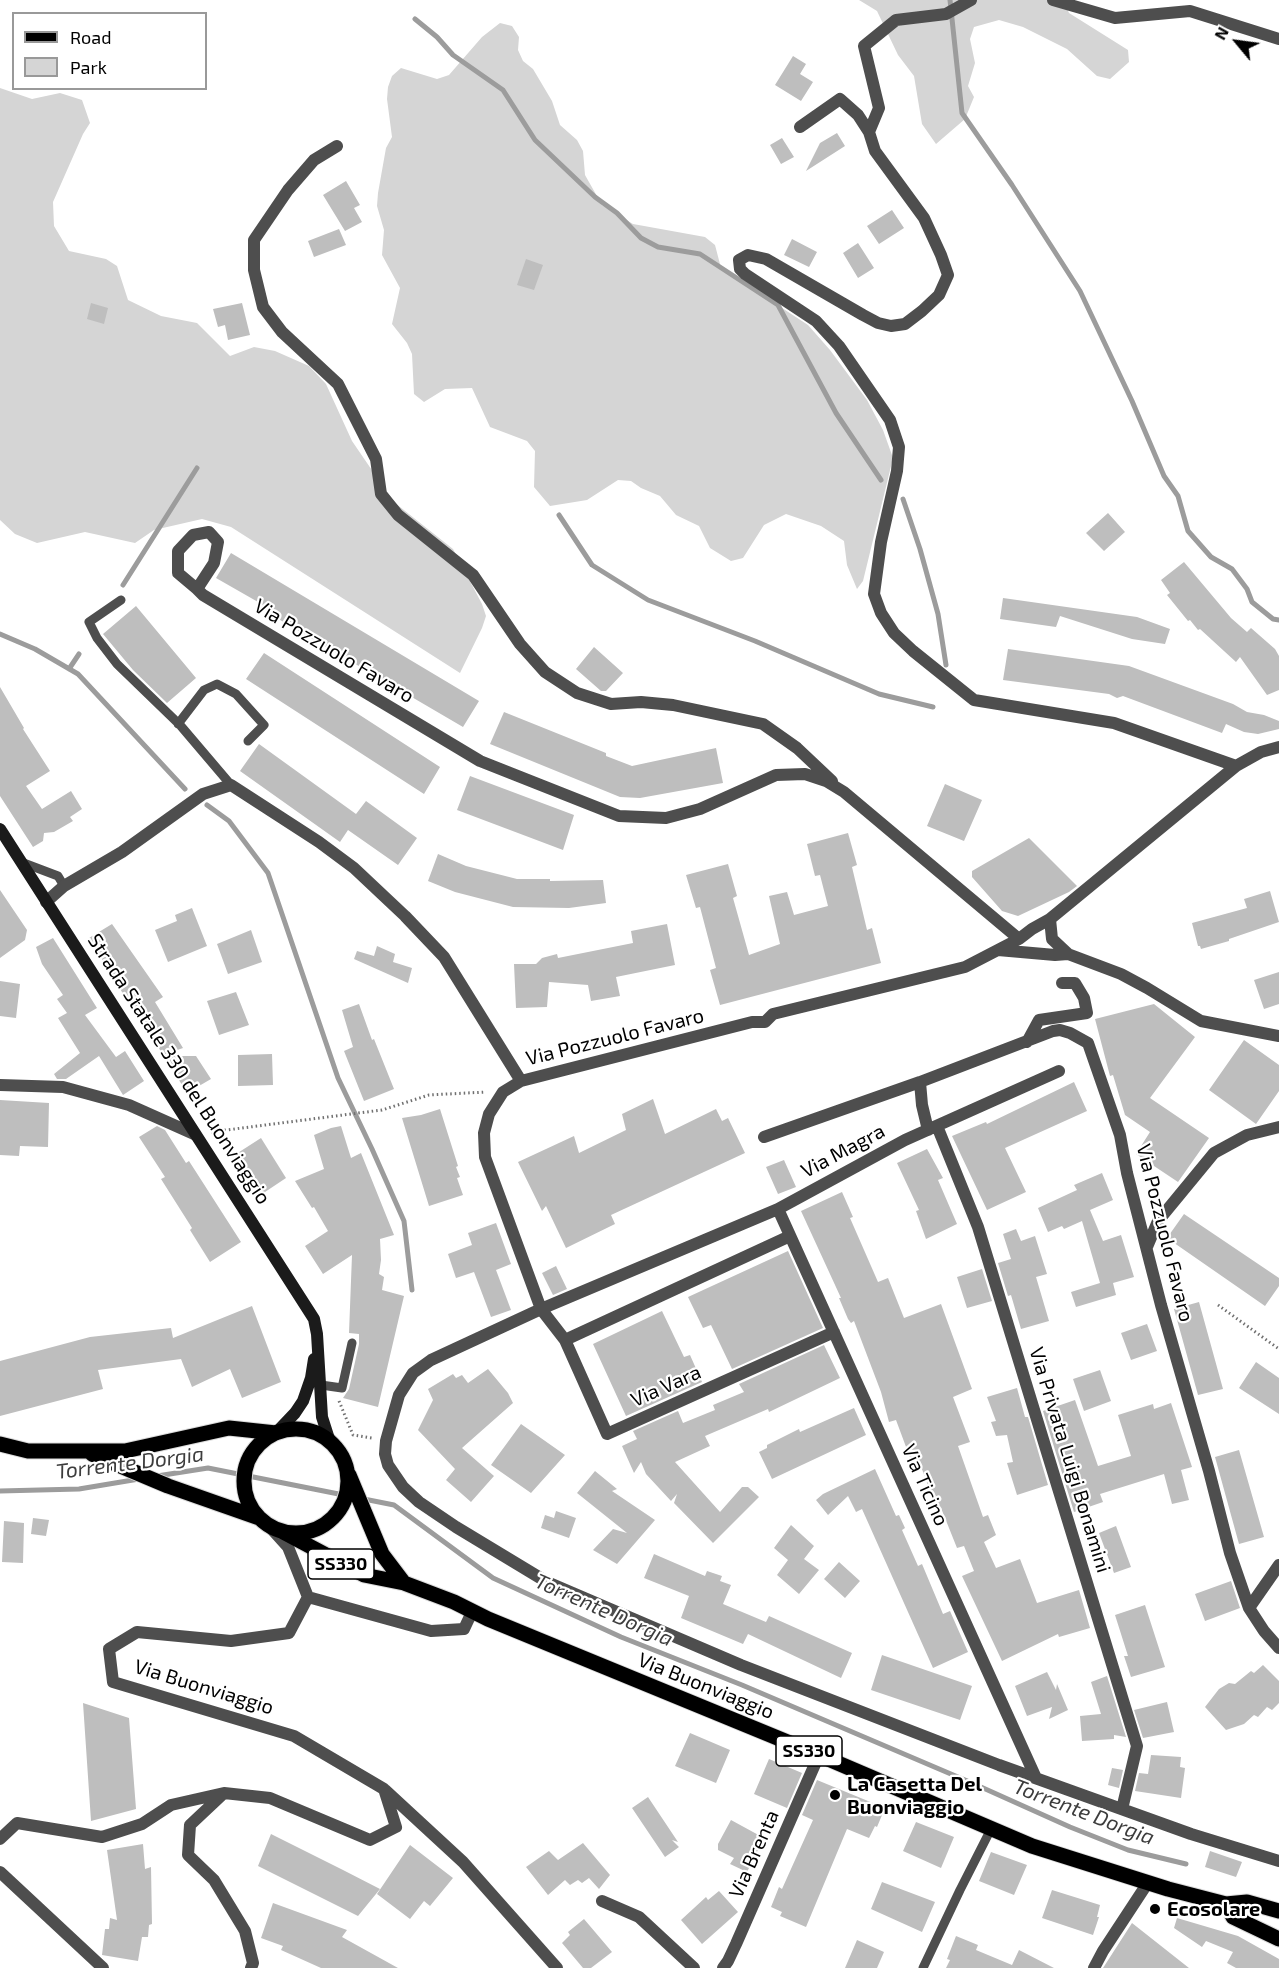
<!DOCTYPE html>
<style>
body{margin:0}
#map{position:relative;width:1279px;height:1968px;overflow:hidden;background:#fff;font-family:"Exo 2",sans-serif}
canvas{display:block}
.legend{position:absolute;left:12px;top:12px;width:195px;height:78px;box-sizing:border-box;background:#fff;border:2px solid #999;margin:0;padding:8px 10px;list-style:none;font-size:18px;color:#000}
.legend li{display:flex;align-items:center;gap:12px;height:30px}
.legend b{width:30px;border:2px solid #999}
.north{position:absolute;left:1207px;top:12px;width:60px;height:60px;-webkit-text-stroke:4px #fff;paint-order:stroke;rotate:299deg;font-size:16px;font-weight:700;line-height:24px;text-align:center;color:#000}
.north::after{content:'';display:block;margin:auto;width:21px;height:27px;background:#000;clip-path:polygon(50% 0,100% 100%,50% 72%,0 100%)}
</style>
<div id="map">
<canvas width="1279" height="1968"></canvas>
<ul class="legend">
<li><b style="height:8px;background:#000"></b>Road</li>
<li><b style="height:16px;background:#d5d5d5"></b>Park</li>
</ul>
<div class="north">N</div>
</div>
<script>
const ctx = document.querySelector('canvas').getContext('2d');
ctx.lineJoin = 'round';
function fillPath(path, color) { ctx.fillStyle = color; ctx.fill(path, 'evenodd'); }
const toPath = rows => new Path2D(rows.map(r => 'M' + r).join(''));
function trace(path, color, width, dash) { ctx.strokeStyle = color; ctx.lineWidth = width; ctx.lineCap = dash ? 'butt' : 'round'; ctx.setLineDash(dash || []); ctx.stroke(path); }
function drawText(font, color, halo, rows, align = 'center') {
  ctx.font = font + ' "Exo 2",sans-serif'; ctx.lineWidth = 4.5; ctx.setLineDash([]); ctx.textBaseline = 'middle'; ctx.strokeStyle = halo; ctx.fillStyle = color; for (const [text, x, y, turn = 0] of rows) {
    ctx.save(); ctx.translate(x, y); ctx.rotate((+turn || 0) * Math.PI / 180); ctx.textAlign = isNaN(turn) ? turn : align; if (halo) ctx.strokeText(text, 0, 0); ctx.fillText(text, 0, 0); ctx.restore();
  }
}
fillPath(toPath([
 [859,0,1063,0,1069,13,1128,50,1129,62,1110,79,1097,76,1067,49,1023,27,999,20,974,27,970,39,975,63,968,86,974,97,965,119,936,144,922,124,914,76,898,55,877,11],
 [500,23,512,26,519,37,518,50,523,61,533,69,552,101,560,125,577,140,583,151,585,175,602,205,633,224,705,237,715,245,721,268,808,325,830,350,867,400,883,430,893,458,863,581,857,589,847,565,844,541,821,526,786,514,764,525,743,558,731,561,710,548,699,526,676,515,660,496,641,488,631,481,618,480,587,500,550,506,534,487,535,451,527,441,490,427,472,388,445,389,424,402,414,394,412,354,407,343,392,324,400,288,382,255,384,230,377,206,378,193,386,148,392,137,387,99,388,87,392,76,401,68,437,79,449,75,482,37],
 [0,88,32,99,60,93,82,100,90,123,83,134,53,202,54,226,69,251,106,259,117,266,128,300,161,316,197,323,230,356,254,347,275,351,309,366,326,384,352,441,380,482,395,503,453,549,482,604,486,616,482,628,460,673,231,527,202,519,154,530,135,543,85,532,37,543,15,534,0,520]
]), '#d5d5d5');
trace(toPath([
 [950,0,962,113,1012,185,1080,291,1132,401,1164,476,1178,496,1188,531,1211,557,1232,569,1247,589,1252,602,1273,619,1279,620],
 [415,19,437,37,453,55,503,90,535,140,595,197,617,213,641,238,658,247,700,254,778,305,836,413,881,480],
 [903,499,920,549,938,614,946,665],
 [559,515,592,565,648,600,755,641,879,694,933,707],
 [123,585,197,468],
 [0,634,35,649,78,674,185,789],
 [69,669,79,654],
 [207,805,229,821,268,873,338,1078,372,1149,404,1221,412,1290],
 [157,1476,208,1468,394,1505,493,1578,621,1637,742,1685,972,1783,1070,1827,1128,1850,1186,1864],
 [0,1491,79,1489,139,1479]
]), '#9c9c9c', 5);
fillPath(toPath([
 [793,56,806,64,800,74,813,82,801,101,775,85],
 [837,133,845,146,806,171,820,143],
 [782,138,794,157,781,164,770,145],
 [346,181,360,205,354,208,362,222,345,231,323,195],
 [892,210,904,228,879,244,867,226],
 [339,229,346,245,314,257,308,241],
 [792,239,817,252,809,267,784,255],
 [858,243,874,268,858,278,843,253],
 [526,259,543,265,534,290,517,285],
 [91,303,108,308,104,324,87,319],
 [242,303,250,335,228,340,225,325,218,327,213,309],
 [1108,513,1125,532,1104,551,1086,533],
 [231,553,479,701,463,727,263,610,256,605,258,602,216,578],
 [1184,562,1231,618,1247,632,1251,628,1275,649,1279,656,1279,690,1267,695,1240,657,1236,662,1200,629,1198,630,1190,620,1188,621,1167,595,1170,593,1161,580],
 [1003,598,1137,617,1170,629,1165,644,1132,639,1060,616,1056,627,1000,619],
 [136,606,196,678,167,703,133,670,103,634],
 [594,647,623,673,606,691,601,691,576,669],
 [1008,649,1129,666,1233,704,1247,712,1264,715,1279,721,1279,729,1258,734,1244,732,1226,724,1222,733,1123,696,1117,698,1109,694,1003,680],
 [264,653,440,767,424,794,246,679],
 [0,687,24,728,23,729,50,771,26,786,42,809,71,791,82,809,70,817,73,821,54,832,44,833,43,841,33,847,0,796],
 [504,712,606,753,606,756,632,766,716,748,723,783,640,798,620,797,490,744],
 [259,744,356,814,366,801,417,838,398,865,348,830,340,842,240,771],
 [470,776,574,815,563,850,457,810],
 [945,784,982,800,964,841,927,826],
 [848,833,857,865,852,867,867,930,872,928,881,963,720,1005,710,970,716,968,700,907,696,908,686,875,728,864,737,896,733,898,749,955,780,944,769,896,787,892,794,915,828,906,820,875,815,876,807,844],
 [1029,838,1077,886,1069,892,1018,916,1002,911,972,877,972,871],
 [438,854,466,866,517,879,550,879,550,881,603,880,606,903,569,908,513,907,455,892,428,881],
 [0,890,27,930,25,940,0,958],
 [1270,891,1279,922,1229,939,1229,941,1201,949,1200,946,1198,946,1192,923,1247,908,1244,899],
 [192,908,207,946,168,962,155,930,177,921,175,915],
 [112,924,163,997,155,1002,183,1048,163,1055,138,1013,136,1015,89,938],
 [667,924,675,965,616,977,620,996,591,1001,588,985,549,982,547,1007,516,1008,514,964,536,964,542,958,557,954,558,958,633,943,631,931],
 [251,930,262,962,228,974,217,944],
 [53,938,97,1008,85,1015,116,1057,125,1051,144,1081,123,1095,99,1056,66,1079,57,1079,54,1074,80,1053,58,1018,67,1013,57,999,63,995,42,964,36,947],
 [377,946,395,954,393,962,412,968,408,983,354,959,357,951,374,956],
 [1279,972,1279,1004,1264,1009,1254,980],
 [0,981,20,984,16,1018,0,1016],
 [236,992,249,1025,219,1035,207,1001],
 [359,1004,372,1040,374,1039,394,1089,364,1101,344,1051,353,1047,342,1010],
 [1154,1004,1195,1037,1150,1098,1209,1138,1178,1182,1136,1154,1150,1132,1125,1115,1113,1075,1110,1076,1095,1019],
 [1244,1040,1279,1065,1279,1091,1256,1124,1209,1090],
 [272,1054,273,1085,238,1086,238,1055],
 [164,1056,196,1056,211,1079,187,1093],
 [1074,1082,1087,1111,1005,1148,1026,1192,987,1210,952,1136,986,1122,987,1124],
 [653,1099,665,1134,716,1109,722,1121,728,1118,745,1153,611,1215,615,1224,566,1248,546,1206,542,1211,518,1162,574,1136,579,1153,626,1130,622,1114],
 [0,1100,49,1103,48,1147,20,1146,19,1156,0,1155],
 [440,1109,458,1166,456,1167,460,1177,457,1178,463,1195,429,1206,402,1118,421,1115],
 [157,1126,165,1130,186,1163,189,1161,241,1242,210,1262,190,1230,192,1228,161,1179,165,1177,139,1137],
 [341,1126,351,1158,361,1153,394,1235,380,1239,381,1260,379,1274,384,1277,382,1290,404,1296,378,1407,343,1398,349,1389,359,1344,359,1334,349,1333,352,1255,323,1274,305,1246,328,1231,314,1207,312,1208,295,1181,324,1169,314,1135,331,1128],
 [261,1138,286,1178,259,1196,233,1156],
 [927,1149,943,1178,938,1180,957,1224,926,1239,916,1211,919,1210,897,1163],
 [784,1160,796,1187,778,1194,766,1167],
 [1102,1173,1113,1200,1090,1210,1103,1241,1121,1235,1134,1277,1113,1283,1116,1295,1076,1307,1071,1292,1100,1283,1082,1221,1064,1229,1062,1226,1048,1232,1038,1208,1077,1190,1074,1185],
 [842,1192,853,1217,850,1218,878,1282,888,1278,904,1318,941,1304,972,1389,953,1397,970,1442,958,1446,983,1517,988,1515,996,1535,984,1542,996,1568,1020,1559,1037,1603,1079,1590,1090,1628,1059,1637,1058,1634,1002,1661,962,1576,974,1571,964,1546,957,1548,941,1508,937,1510,919,1461,912,1463,896,1420,889,1422,881,1392,854,1321,851,1323,848,1319,839,1298,841,1298,801,1211],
 [1184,1214,1279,1278,1279,1286,1265,1306,1167,1238],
 [496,1223,511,1264,496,1270,511,1310,491,1317,474,1272,456,1278,448,1254,472,1245,468,1233],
 [1016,1229,1021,1241,1035,1236,1047,1274,1036,1277,1049,1321,1021,1329,1011,1295,1008,1296,998,1263,1011,1259,1003,1234],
 [788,1251,823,1328,732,1369,711,1325,703,1328,688,1297],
 [556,1266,567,1289,553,1295,542,1273],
 [982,1269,992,1301,967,1308,957,1277],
 [1199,1302,1223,1389,1198,1395,1174,1309],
 [252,1306,281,1382,242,1398,230,1369,192,1387,181,1359,98,1370,103,1389,0,1416,0,1361,90,1337,171,1328,173,1338],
 [662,1311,684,1357,690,1355,702,1382,626,1416,593,1344],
 [1147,1324,1157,1351,1131,1360,1121,1333],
 [824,1345,840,1378,769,1412,768,1409,705,1436,710,1446,675,1462,720,1512,742,1487,748,1487,759,1497,713,1543,674,1503,677,1494,671,1501,646,1474,641,1462,634,1473,622,1446,637,1439,633,1431,678,1411,683,1423,715,1410,713,1405,744,1392,739,1384],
 [1256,1362,1279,1378,1279,1414,1239,1388],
 [488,1369,508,1393,513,1403,462,1448,494,1476,471,1502,446,1480,455,1469,418,1430,433,1400,428,1389,453,1374,456,1378,462,1375,468,1383],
 [1100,1370,1111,1401,1084,1411,1073,1379],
 [1017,1388,1025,1417,1028,1417,1048,1485,1017,1495,1007,1463,1013,1462,1007,1435,996,1436,991,1422,996,1421,987,1397],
 [1075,1400,1098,1466,1131,1456,1118,1415,1153,1404,1154,1409,1171,1403,1192,1467,1181,1470,1189,1500,1172,1504,1164,1474,1100,1494,1103,1502,1074,1512,1043,1411],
 [854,1408,866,1435,772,1479,759,1452,767,1448,767,1445,799,1429,800,1432],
 [521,1424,565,1455,531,1493,491,1465],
 [1239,1450,1264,1537,1239,1544,1215,1457],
 [875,1469,896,1516,899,1515,905,1528,902,1530,918,1566,922,1564,943,1614,950,1611,968,1652,933,1668,862,1509,856,1512,848,1496,828,1515,816,1500,823,1494],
 [595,1471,617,1489,612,1491,655,1520,617,1564,593,1550,613,1529,627,1533,577,1493],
 [556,1511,576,1518,569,1538,541,1528,545,1515,554,1518],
 [33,1518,49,1520,46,1536,31,1534],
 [4,1521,24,1523,23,1563,2,1562],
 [791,1525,814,1546,804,1559,819,1570,799,1594,777,1575,788,1560,774,1548],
 [1116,1526,1131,1567,1114,1573,1099,1533],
 [654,1554,705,1576,707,1571,722,1576,720,1581,731,1585,723,1604,766,1622,769,1616,852,1653,841,1678,748,1634,743,1644,681,1618,689,1596,644,1578],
 [839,1562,860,1581,845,1598,824,1579],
 [1231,1581,1240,1608,1205,1621,1195,1594],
 [1145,1605,1165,1667,1131,1677,1124,1656,1128,1656,1115,1615],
 [882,1655,972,1686,960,1720,871,1690],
 [1263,1665,1279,1681,1279,1703,1272,1710,1267,1707,1258,1717,1254,1715,1244,1724,1226,1730,1205,1707,1219,1689,1229,1683,1235,1684,1251,1671,1254,1673],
 [1047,1672,1056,1690,1057,1684,1068,1710,1049,1719,1052,1707,1027,1716,1015,1686],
 [1107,1676,1126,1737,1114,1735,1114,1739,1082,1741,1080,1716,1101,1714,1091,1682],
 [1167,1702,1174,1732,1143,1738,1134,1710],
 [83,1703,129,1718,136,1809,91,1821],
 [690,1733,730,1750,716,1783,675,1766],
 [1151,1755,1181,1757,1180,1767,1185,1768,1181,1798,1135,1791,1139,1773,1148,1774],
 [769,1759,802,1773,787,1808,754,1794],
 [1112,1768,1123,1770,1119,1788,1108,1785],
 [817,1780,885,1808,877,1827,875,1826,869,1838,847,1829,806,1927,780,1916,782,1912,771,1907,779,1887,782,1889,813,1820,802,1815],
 [648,1797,678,1842,672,1840,679,1847,665,1857,632,1808],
 [731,1820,764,1838,747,1872,730,1864,734,1858,718,1850,718,1844],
 [916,1822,954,1837,941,1868,903,1851],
 [271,1834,343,1870,380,1889,358,1916,258,1866],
 [583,1843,610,1875,599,1889,589,1878,582,1883,578,1880,570,1885,565,1880,548,1895,526,1867,549,1851,558,1860],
 [143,1844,145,1869,151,1867,152,1924,149,1925,148,1937,142,1937,138,1961,102,1955,105,1929,109,1929,110,1918,117,1920,107,1850],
 [410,1845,453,1878,430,1906,424,1901,410,1919,377,1894],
 [1210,1851,1242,1862,1236,1877,1205,1867],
 [991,1852,1027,1865,1014,1895,979,1881],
 [882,1882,935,1902,922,1932,871,1909],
 [1052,1890,1100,1905,1097,1917,1099,1917,1093,1935,1042,1918],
 [719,1891,738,1912,702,1944,681,1920,706,1897,708,1900],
 [273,1903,347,1930,342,1937,398,1968,321,1968,281,1950,283,1946,261,1938],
 [1177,1918,1238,1936,1279,1959,1279,1968,1236,1968,1227,1963,1233,1952,1206,1941,1202,1947,1174,1928],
 [584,1919,612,1952,591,1968,583,1968,562,1943,570,1935,568,1932],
 [1132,1923,1189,1968,1103,1968],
 [956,1936,978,1945,976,1950,1012,1965,1019,1950,1054,1968,946,1968,950,1960,947,1959],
 [857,1940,884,1952,877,1968,845,1968]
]), '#bebebe');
const primary = toPath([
 '244 1481a52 52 0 1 1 104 0a52 52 0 1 1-104 0Z',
 [0,1444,28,1451,125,1451,229,1428,276,1433],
 [92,1454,168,1486,259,1518],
 [349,1475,382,1554,404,1583],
 [283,1532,364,1575,404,1583,454,1602,488,1619,819,1755,1032,1846,1168,1889,1226,1904,1247,1902,1279,1911],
 [1226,1904,1233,1917,1279,1939]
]);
trace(primary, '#dbdbdb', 17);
trace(toPath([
 [211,1132,382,1110,429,1095,486,1092],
 [1218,1305,1279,1349],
 [339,1401,353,1435,372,1438]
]), '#707070', 3, [1.5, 3]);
trace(toPath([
 [121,600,89,622,97,638,117,664,180,725,231,785],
 [178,724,204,690,217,684,236,694,264,725,248,741],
 [21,862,58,876,64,886],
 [321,1385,342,1388,352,1343],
 [923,1968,960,1890,991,1829]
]), '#4e4e4e', 9);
trace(toPath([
 [1053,0,1115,18,1190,11,1279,39],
 [800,127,840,99,858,115,869,132,875,151,924,218,941,255,948,275,939,295,922,311,905,324,891,326,878,323,863,315,766,259,748,255,739,260,740,269,745,274,816,321,839,346,890,420,899,447,897,471,881,542,874,594,881,613,894,633,913,651,974,700,1114,723,1236,766],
 [869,132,879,108,864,46,896,20,946,14,971,0],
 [337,146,314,160,288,190,254,240,254,270,263,307,282,332,338,384,376,459,381,494,398,515,473,575,520,644,545,672,577,693,611,704,641,702,673,705,763,724,797,748,832,781],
 [197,589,214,563,218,542,209,532,193,535,178,551,178,573,197,589,203,595,480,761,619,816,666,818,700,809,776,775,805,774,826,781,844,792,1019,939],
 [46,902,64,886,122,852,203,794,231,785,319,842,354,868,405,916,444,957,521,1081,752,1022,765,1022,773,1014,965,967,1019,939,1032,929,1050,919,1236,766,1261,752,1279,747],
 [1050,919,1052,939,1068,954,1121,974,1147,988,1201,1021,1279,1036],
 [998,950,1055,955,1068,954],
 [1027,1042,1039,1020,1087,1013,1084,998,1075,983,1062,983],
 [1059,1071,905,1140,778,1209,541,1309,431,1360,413,1373,399,1395,386,1441,385,1454,388,1465,403,1487,419,1502,456,1527,547,1582,741,1665,999,1765,1191,1834,1279,1861],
 [521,1081,503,1092,489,1114,484,1133,485,1157,541,1309,565,1340],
 [920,1082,922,1105,928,1130],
 [0,1085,63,1087,129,1105,194,1134],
 [937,1126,978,1227,1137,1746,1122,1809],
 [764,1137,920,1082,1053,1031,1060,1030,1070,1033,1088,1043,1120,1135,1127,1173,1161,1305,1209,1471,1230,1553,1249,1608,1264,1631,1279,1648],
 [778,1209,1036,1778],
 [790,1236,565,1340,607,1434,834,1332],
 [1147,1247,1158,1221,1214,1153,1247,1135,1279,1127],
 [269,1526,288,1547,308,1597,431,1631,464,1629,472,1612],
 [1249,1608,1279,1565],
 [385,1790,463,1862,557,1968],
 [223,1794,190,1825,188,1855,214,1880,245,1931,253,1963,251,1968],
 [0,1839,17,1823,102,1837,142,1824,171,1805,224,1793,270,1798,370,1840,396,1827,384,1789,294,1736,113,1682,109,1649,137,1632,231,1641,289,1633,308,1597],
 [0,1872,103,1968],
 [602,1901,639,1917,694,1968],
 [723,1968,728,1961,736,1944,819,1755],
 [1094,1968,1103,1951,1147,1884]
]), '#4e4e4e', 12);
trace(toPath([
 [0,829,314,1319,317,1334,322,1417,330,1442],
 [276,1433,295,1413,303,1401,311,1378,314,1359]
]), '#1b1b1b', 12);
trace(primary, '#000', 15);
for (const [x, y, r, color] of [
 [835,1795,6,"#000"],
 [1155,1909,6,"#000"]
]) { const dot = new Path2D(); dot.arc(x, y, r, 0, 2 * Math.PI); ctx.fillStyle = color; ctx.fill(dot); trace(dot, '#fff', 2); }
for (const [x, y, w] of [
 [341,1564,66],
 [809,1751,66]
]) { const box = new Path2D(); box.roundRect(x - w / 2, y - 15, w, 30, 4.5); ctx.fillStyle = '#fff'; ctx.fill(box); trace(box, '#000', 1.5); }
drawText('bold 18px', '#000', null, [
 ["SS330",341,1564],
 ["SS330",809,1751]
]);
drawText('20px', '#000', '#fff', [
 ["Via Pozzuolo Favaro",334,651,31],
 ["Via Pozzuolo Favaro",615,1037,-14],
 ["Strada Statale 330 del Buonviaggio",179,1069,57],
 ["Via Magra",843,1151,-28],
 ["Via Pozzuolo Favaro",1165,1233,76],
 ["Via Vara",666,1386,-24],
 ["Via Privata Luigi Bonamini",1070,1460,73],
 ["Via Ticino",925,1485,66],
 ["Via Buonviaggio",706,1686,22],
 ["Via Buonviaggio",204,1687,17],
 ["Via Brenta",754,1854,-66]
]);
drawText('bold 20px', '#000', '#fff', [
 ["La Casetta Del",847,1784],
 ["Buonviaggio",847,1807],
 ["Ecosolare",1167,1909]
], 'left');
drawText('italic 21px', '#3d3d3d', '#fff', [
 ["Torrente Dorgia",130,1463,-7],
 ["Torrente Dorgia",604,1610,24],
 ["Torrente Dorgia",1084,1812,21]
]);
</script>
